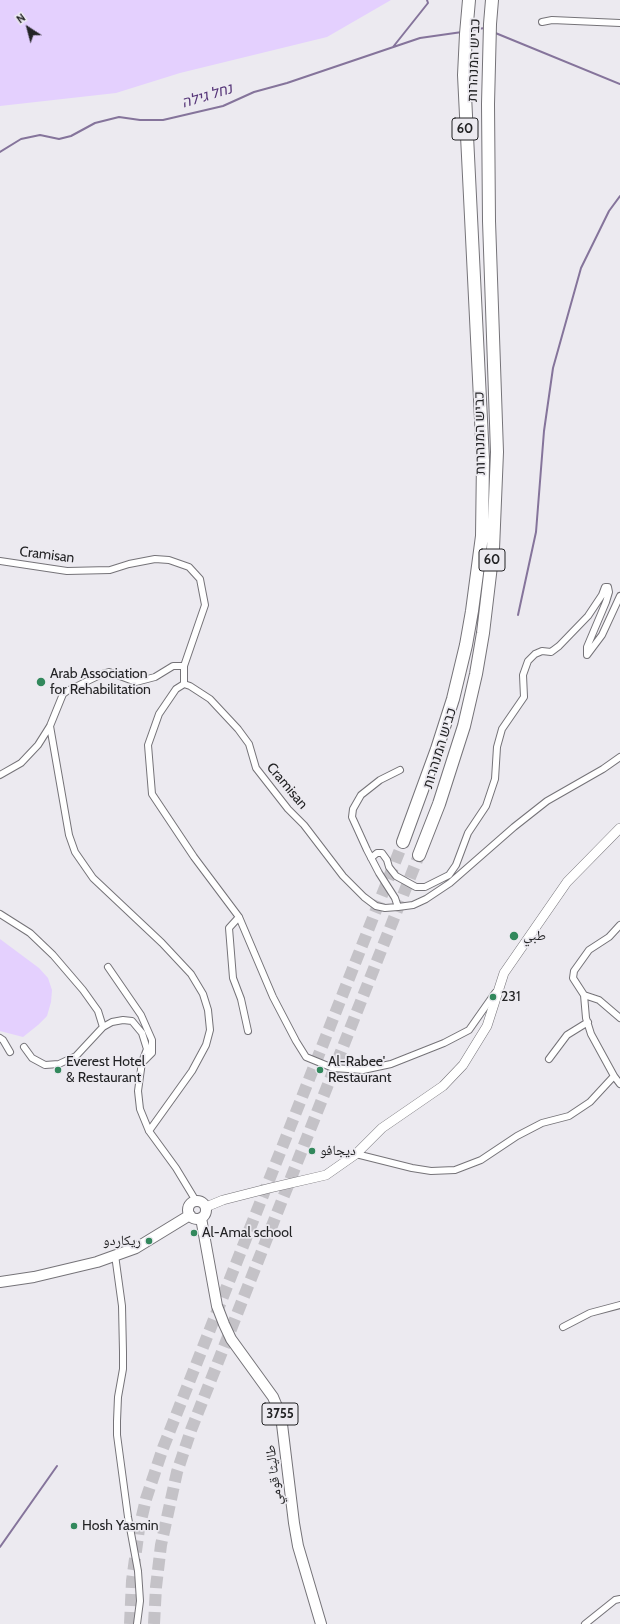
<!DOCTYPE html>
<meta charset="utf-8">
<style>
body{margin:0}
#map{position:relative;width:620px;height:1624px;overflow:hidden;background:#eceaf0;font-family:Cabin,sans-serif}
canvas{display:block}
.north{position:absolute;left:8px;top:8px;width:40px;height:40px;-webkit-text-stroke:3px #eceaf0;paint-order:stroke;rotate:324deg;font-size:11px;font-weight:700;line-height:16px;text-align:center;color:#232325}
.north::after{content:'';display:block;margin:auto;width:14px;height:18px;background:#232325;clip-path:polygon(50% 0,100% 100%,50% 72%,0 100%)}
</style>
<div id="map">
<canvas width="620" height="1624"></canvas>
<div class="north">N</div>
</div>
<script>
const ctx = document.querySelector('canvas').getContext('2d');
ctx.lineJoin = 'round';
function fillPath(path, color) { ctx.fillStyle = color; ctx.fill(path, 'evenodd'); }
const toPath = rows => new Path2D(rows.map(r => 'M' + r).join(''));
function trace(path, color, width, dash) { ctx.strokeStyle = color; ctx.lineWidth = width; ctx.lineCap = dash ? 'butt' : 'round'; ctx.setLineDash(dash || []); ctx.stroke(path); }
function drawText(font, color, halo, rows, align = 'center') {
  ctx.font = font + ' Cabin,"Noto Naskh Arabic",Heebo,sans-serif'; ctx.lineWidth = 3.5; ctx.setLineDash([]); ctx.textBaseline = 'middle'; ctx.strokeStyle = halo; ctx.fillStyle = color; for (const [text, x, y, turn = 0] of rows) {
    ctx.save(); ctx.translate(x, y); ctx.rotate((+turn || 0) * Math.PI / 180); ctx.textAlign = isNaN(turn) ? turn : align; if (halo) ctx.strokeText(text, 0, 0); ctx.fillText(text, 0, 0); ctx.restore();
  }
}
fillPath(toPath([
 [0,0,391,0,327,37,180,73,116,93,0,106],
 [0,939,39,968,48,978,52,990,51,1002,47,1016,38,1025,23,1037,0,1031]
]), '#e4d0fe');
trace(toPath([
 [470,30,485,28],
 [493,32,620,84],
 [393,47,428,3,427,0],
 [0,152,21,139,40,135,59,139,71,136,95,123,119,117,140,120,163,120,223,106,254,92,287,83,420,38,462,32],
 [518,615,536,532,544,431,553,368,581,268,609,211,620,196],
 [0,1547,57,1466]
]), '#85749b', 2);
trace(toPath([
 [130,1624,132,1581,139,1529,146,1499,163,1448,403,842],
 [154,1624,156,1587,161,1545,177,1472,191,1430,419,855]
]), '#c4c2c7', 12, [12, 6]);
const street = toPath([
 [542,22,552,20,620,23],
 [0,561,67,571,110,570,129,564,155,559,169,560,189,567,200,579,205,605,184,666,184,684,190,686,210,699,238,729,249,744,256,768,288,809,304,825,343,876,364,897,376,906,385,908,398,907,413,905,426,899,450,883,514,827,547,801,603,769,620,757],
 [184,684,176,689,159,714,148,745,152,794,194,857,239,917,273,997,296,1041,306,1057,333,1068,363,1070,391,1064,444,1043,469,1030,495,993],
 [50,726,69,835,75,852,93,878,162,943,191,974,203,994,208,1010,210,1030,206,1045,192,1071,149,1131],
 [0,775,21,763,38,745,50,726,63,694,67,691,102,674,109,672,136,682,155,677,173,666,184,666],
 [371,858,377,853,382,853,387,860,389,867,396,876,416,887,425,887,449,875,456,865,468,833,486,806,495,779,497,747,502,729,524,697,523,675,528,661,535,654,542,651,551,652,559,646,588,616,602,595,605,587,608,587,609,592,606,602,587,647,587,655,602,635,620,596],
 [398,907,395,898,379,873,367,850,352,817,353,809,361,795,380,780,400,770],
 [0,914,30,933,53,955,83,990,98,1011,103,1027],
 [239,917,229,928,233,978,241,999,248,1031],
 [620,925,609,937,589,950,574,971,573,978,584,995,586,1018,591,1034,614,1076,620,1084],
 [108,967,141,1015,152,1040,152,1053,144,1061],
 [584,995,599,1000,620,1018],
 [0,1038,3,1040,10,1052],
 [24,1047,32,1058,45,1065,59,1064,76,1056,103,1027,112,1022,123,1020,132,1021,142,1033,147,1049,142,1062,138,1091,140,1109,149,1131,176,1168,196,1201],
 [549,1059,567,1035,588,1022],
 [356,1154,412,1168,431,1171,455,1170,481,1160,517,1136,542,1123,569,1116,590,1102,614,1076],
 [115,1255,122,1306,123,1352,123,1369,118,1397,117,1421,117,1435,128,1517,138,1571,140,1601,137,1624],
 [563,1327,590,1313,620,1305],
 [585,1624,615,1600,620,1599]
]);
const secondary = toPath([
 [206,1207,223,1200,270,1188,326,1175,356,1154,382,1128,443,1086,463,1065,487,1026,504,973,567,882,620,828]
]);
const primary = toPath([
 '188 1210a9 9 0 1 1 18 0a9 9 0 1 1-18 0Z',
 [201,1218,217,1306,224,1324,231,1339,273,1397,281,1416,294,1523,298,1546,321,1624],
 [0,1282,34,1277,97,1262,136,1248,190,1215]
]);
const highway = toPath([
 [403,842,437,749,453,699,466,645,472,611,482,536,483,460,464,75,466,34,469,0],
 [419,855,439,804,464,726,476,674,483,633,493,549,497,452,489,221,488,104,490,24,492,0]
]);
trace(street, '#757378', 8);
trace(secondary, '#757378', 10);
trace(primary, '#757378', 12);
trace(highway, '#757378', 14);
trace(street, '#fff', 6);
trace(secondary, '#fff', 9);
trace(primary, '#fff', 10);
trace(highway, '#fff', 12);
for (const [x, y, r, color] of [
 [41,682,5,"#32885c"],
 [514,936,5,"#32885c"],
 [493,997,4,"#32885c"],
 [58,1070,4,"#32885c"],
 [320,1070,4,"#32885c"],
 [312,1151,4,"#32885c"],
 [194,1233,4,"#32885c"],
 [149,1241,4,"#32885c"],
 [74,1526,4,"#32885c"]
]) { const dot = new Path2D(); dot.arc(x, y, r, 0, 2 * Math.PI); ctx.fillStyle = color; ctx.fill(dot); trace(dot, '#eceaf0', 1.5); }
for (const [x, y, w] of [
 [465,129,26],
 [492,560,26],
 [280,1414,36]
]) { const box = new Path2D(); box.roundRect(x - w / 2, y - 11, w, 22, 3); ctx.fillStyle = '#eceaf0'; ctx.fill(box); trace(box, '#232325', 1); }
drawText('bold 13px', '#232325', null, [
 ["60",465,129],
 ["60",492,560],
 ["3755",280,1414]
]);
drawText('14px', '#232325', '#eceaf0', [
 ["כביש המנהרות",474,60,-88],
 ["כביש המנהרות",480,433,-91],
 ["Cramisan",47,555,7],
 ["כביש המנהרות",440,748,-73],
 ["Cramisan",287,786,50],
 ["طاليثا قومي",274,1475,-97]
]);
drawText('14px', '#232325', '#eceaf0', [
 ["Arab Association",50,674],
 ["for Rehabilitation",50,690],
 ["طبي",523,936],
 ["231",501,997],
 ["Everest Hotel",66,1062],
 ["& Restaurant",66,1078],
 ["Al-Rabee'",328,1062],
 ["Restaurant",328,1078],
 ["ديجافو",320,1151],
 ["Al-Amal school",202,1233],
 ["ريكاردو",141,1241,"right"],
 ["Hosh Yasmin",82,1526]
], 'left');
drawText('italic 15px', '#573679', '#eceaf0', [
 ["נחל גילה",207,96,-17]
]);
</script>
